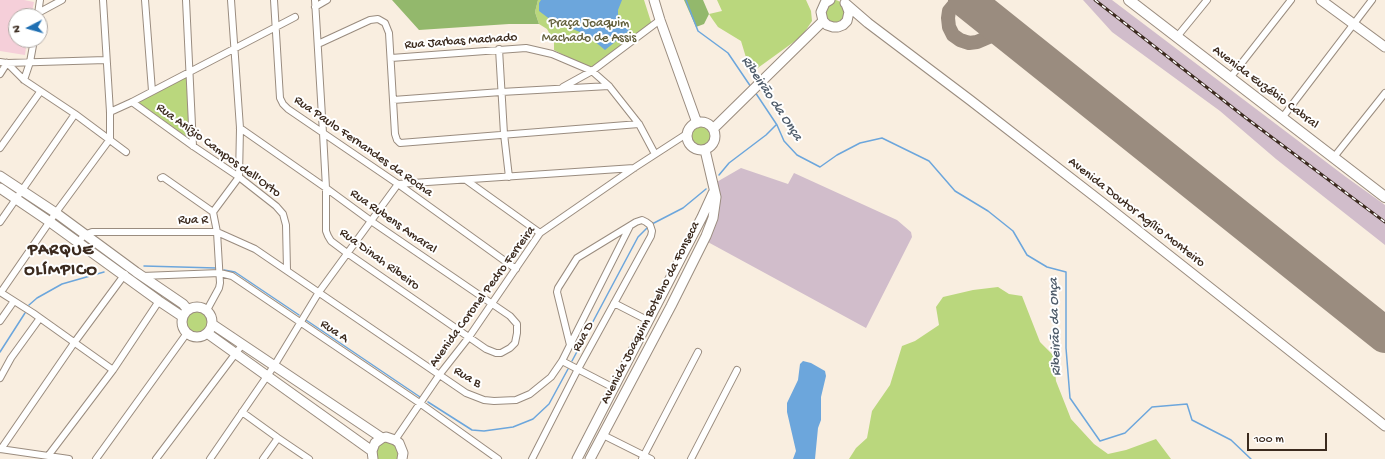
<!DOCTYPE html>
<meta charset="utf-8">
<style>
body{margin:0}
#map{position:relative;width:1385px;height:459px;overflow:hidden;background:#f9eee0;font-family:"Gochi Hand",sans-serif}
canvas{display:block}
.north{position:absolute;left:8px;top:8px;width:40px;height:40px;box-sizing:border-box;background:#fff;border:1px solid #b1aaa5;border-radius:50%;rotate:264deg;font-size:11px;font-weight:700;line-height:16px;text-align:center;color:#3b2a1e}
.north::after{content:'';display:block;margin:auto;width:14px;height:18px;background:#1f6fb2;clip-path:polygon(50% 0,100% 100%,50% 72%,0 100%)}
.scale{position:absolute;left:1247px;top:433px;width:80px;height:18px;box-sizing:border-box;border:2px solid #3b2a1e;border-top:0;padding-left:5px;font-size:12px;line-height:14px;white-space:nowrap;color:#3b2a1e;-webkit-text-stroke:3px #fff;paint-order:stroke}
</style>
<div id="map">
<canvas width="1385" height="459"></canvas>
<div class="north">N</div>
<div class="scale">100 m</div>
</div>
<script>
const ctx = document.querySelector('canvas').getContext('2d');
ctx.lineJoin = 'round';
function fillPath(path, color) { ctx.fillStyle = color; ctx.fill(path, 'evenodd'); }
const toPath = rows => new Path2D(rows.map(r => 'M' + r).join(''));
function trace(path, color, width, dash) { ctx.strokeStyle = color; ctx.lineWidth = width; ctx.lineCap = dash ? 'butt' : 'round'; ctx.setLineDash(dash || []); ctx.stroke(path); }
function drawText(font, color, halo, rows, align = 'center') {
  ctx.font = font + ' "Gochi Hand",sans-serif'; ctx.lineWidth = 4; ctx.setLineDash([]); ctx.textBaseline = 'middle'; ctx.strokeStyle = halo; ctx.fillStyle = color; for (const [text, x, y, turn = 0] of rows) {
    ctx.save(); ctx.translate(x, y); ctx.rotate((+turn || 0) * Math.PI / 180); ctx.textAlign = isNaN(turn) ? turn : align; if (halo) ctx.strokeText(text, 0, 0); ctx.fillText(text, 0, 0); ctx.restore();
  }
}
fillPath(toPath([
 [0,0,24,0,34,2,31,16,16,16,16,40,27,40,25,55,0,51]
]), '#f5cfd9');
fillPath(toPath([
 [1083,0,1112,0,1346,177,1385,205,1385,245,1276,159,1220,111,1112,32],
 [741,168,788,184,794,173,897,220,911,232,912,237,866,328,706,241,715,183]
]), '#d1bdcb');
fillPath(toPath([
 [538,0,644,0,652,25,592,70,554,50,554,42,547,29,539,24,535,12],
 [717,0,806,0,811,11,812,21,802,36,755,70,748,64,741,41,718,27,713,20,709,14,722,11],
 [836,0,843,3,847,10,841,24,829,23,824,9,832,1],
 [186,77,191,140,138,102],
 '689 136a12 12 0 1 1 24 0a12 12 0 1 1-24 0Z',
 [998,287,1009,294,1022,296,1040,342,1053,355,1056,381,1071,419,1094,444,1108,454,1126,450,1156,439,1171,459,849,459,856,448,867,438,872,411,890,385,902,346,915,341,939,325,936,307,943,297,973,290],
 '185 322a12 12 0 1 1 24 0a12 12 0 1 1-24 0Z',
 [387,441,396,445,399,451,397,459,377,459,375,452,378,446]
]), '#bad77d');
fillPath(toPath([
 [392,0,538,0,535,12,539,24,509,24,419,30],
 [684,0,703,0,709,14,704,24,696,27]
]), '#93b86c');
fillPath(toPath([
 [541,0,622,0,618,10,618,16,620,24,630,30,605,50,587,35,551,20,539,11,539,3],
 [803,361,811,363,825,371,826,376,821,397,821,420,818,428,815,459,793,459,796,451,787,412,787,403,798,380,800,364]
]), '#6ca6dc');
trace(toPath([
 [686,0,698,31,728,53,751,87],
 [755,92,777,125,784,141,797,155,820,167,837,155,860,143,882,138,929,161,955,191,988,211,1013,231,1027,255,1047,267,1066,272,1066,348,1070,398,1100,441,1125,433,1152,407,1187,404,1192,420,1231,440,1251,459],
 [719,175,729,163,766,135,776,125],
 [652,224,683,208,706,189],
 [144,266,216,268],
 [224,270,235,272,299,315],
 [29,305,37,298,62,284,104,272],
 [306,320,420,397],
 [0,352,25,313],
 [572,361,638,237,649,226],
 [428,402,472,430,484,431,513,427,533,419,549,404,568,369]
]), '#6ca6dc', 1.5);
trace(toPath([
 [958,0,949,11,948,18,949,27,953,35,960,40,969,43,977,42,991,36,997,34,1013,37]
]), '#9a8c7f', 14);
trace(toPath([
 [966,0,1385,335]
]), '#9a8c7f', 36);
const street = toPath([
 [145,0,152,91],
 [186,0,193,146],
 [274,0,280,98,283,104,288,109,398,184,516,269],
 [315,7,327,0],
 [38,13,62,0],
 [38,14,40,0],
 [1176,38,1207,0],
 [318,44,370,20,378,19,385,23,389,33,395,134,397,140,400,143,639,124],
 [499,49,504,134,509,177],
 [391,58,526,48,552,54,592,71,609,86,639,124,655,154],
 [0,62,7,63,106,60],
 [7,63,24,80,75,114,126,152],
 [0,74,7,63],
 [1230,78,1291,0],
 [24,80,30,62,34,40],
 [563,87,592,71,660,20],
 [393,100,501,92,609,86],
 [132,102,193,146,239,177,276,206,283,214,286,225,287,270],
 [110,112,132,102,295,17],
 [1282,118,1372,0],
 [240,128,326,188,371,221,510,316,517,324,517,333,515,343,510,348,501,353,496,353,486,349,347,253,331,241,328,236,326,231,326,188,323,133,315,0],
 [0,148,40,92],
 [1334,157,1385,93],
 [161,178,163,177,213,212,217,232,220,283,219,288,207,310],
 [466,180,540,233],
 [213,212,239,177,240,128,231,0],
 [0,222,75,114],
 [78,243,84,235,92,232,217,232,255,249,466,393,484,400,494,401,516,400,530,394,551,377,562,361,570,345,557,292,558,288,577,258,636,222,642,220,646,222,650,225,652,231,651,236,578,369,532,459],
 [142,276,220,273,232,276,421,404,498,459],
 [0,292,33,313,113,370],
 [1,292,57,211,110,139,110,112,103,0],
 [614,303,649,321],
 [0,321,14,301],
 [570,345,630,226],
 [562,361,614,388],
 [0,378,11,358,40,318],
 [242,412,278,438,309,459],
 [603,435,651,459],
 [395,440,440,374,469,337,540,233,634,168,688,133],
 [0,449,69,459],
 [1,449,74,343,125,274],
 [48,456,113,370,159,301],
 [96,459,187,333],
 [156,459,242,345],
 [210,459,274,366,319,292,398,184,634,168],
 [263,459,278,438],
 [642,459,698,352],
 [691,459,737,370]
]);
const secondary = toPath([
 [654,0,660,20,697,123],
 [830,0,825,3,821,12,823,21,827,25,833,27,838,27,843,25,847,21,849,12,846,4],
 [1321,0,1385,47],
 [845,3,868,23,970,100,1103,203,1385,426],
 '687 136a14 14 0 1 1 28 0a14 14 0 1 1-28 0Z',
 [713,129,823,21],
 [0,176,56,213,136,272,183,304,188,310],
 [0,188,50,222,159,301,183,317],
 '182 322a15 15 0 1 1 30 0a15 15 0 1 1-30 0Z',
 [212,324,382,438],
 [207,333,372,451],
 [373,459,372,451,375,443,382,438,386,437,395,440,399,443,403,453,402,459],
 [577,459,702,217,713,193],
 [590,459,671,306,706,236,713,218,716,197,705,150]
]);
const primary = toPath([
 [1129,0,1385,197]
]);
trace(street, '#9a8c7f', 8);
trace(secondary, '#9a8c7f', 11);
trace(primary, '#9a8c7f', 12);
trace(street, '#fff', 6);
trace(secondary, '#fff', 9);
trace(primary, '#fff', 10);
const rail = toPath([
 [1095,0,1246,118,1385,222]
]);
trace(rail, '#3b2a1e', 3);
trace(rail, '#fff', 1.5, [4.5]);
drawText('13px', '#615e3a', '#fff', [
 ["Praça Joaquim",589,24],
 ["Machado de Assis",589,39]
]);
drawText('13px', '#3b2a1e', '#fff', [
 ["Rua Jarbas Machado",461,42,-4],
 ["Avenida Euzébio Cabral",1265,88,37],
 ["Rua Paulo Fernandes da Rocha",363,147,35],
 ["Rua Anízio Campos dell'Orto",218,151,36],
 ["Avenida Doutor Agílio Monteiro",1136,213,38],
 ["Rua R",193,221],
 ["Rua Rubens Amaral",393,222,35],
 ["Rua Dinah Ribeiro",379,260,36],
 ["Avenida Coronel Pedro Ferreira",483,297,-54],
 ["Avenida Joaquim Botelho da Fonseca",651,313,-63],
 ["Rua A",334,332,34],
 ["Rua D",584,337,-62],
 ["Rua B",467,378,31]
]);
drawText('italic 14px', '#4f5c6a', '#fff', [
 ["Ribeirão da Onça",771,99,56],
 ["Ribeirão da Onça",1056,327,-92]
]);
ctx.letterSpacing = '1px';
drawText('bold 17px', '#3b2a1e', '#fff', [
 ["PARQUE",61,251],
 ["OLÍMPICO",61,271]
]);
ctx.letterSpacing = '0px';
</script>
